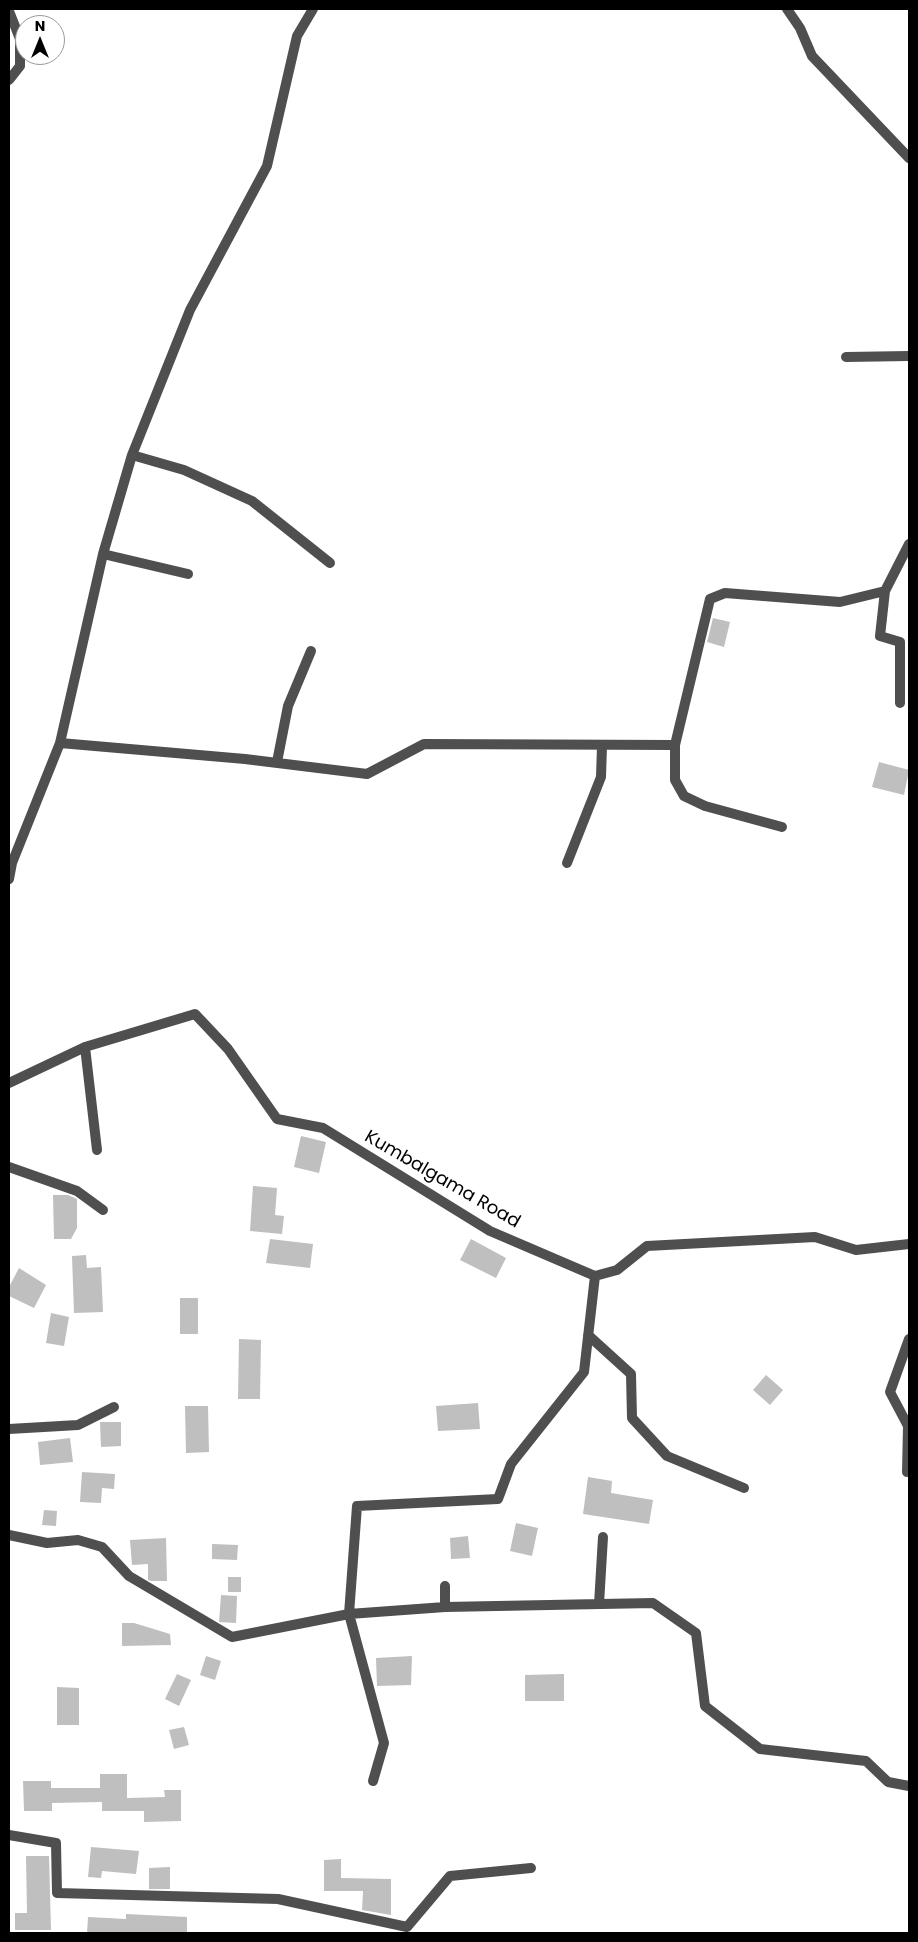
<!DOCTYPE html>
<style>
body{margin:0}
#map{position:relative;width:918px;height:1942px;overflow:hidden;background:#fff;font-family:Poppins,sans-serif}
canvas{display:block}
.frame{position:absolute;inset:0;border:10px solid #000;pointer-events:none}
.north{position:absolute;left:15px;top:15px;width:50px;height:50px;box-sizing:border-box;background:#fff;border:1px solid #999;border-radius:50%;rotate:0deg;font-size:14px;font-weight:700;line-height:20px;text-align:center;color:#000}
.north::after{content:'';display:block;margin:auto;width:18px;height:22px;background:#000;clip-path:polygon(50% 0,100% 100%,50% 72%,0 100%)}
</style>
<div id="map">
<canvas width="918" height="1942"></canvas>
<div class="frame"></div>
<div class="north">N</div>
</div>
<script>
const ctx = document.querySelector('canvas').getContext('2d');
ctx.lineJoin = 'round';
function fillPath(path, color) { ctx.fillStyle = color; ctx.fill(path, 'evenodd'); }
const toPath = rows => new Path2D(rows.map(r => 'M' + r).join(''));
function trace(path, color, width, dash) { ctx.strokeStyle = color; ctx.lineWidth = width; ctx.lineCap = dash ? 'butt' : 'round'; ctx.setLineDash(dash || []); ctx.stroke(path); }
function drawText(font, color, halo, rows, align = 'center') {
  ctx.font = font + ' Poppins,sans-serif'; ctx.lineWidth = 4; ctx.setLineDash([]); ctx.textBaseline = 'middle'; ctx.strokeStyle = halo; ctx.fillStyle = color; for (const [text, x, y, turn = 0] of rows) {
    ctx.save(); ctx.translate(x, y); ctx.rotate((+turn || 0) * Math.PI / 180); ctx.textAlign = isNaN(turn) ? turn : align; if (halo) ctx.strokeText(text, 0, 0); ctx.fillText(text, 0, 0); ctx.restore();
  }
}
fillPath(toPath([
 [713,618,730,622,724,647,707,642],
 [879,762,909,770,904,795,872,787],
 [301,1136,326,1142,319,1173,294,1167],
 [253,1186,277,1188,275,1215,284,1216,282,1234,250,1231],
 [53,1195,68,1195,77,1199,77,1228,71,1239,54,1239],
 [270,1239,313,1244,310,1268,266,1263],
 [471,1239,506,1258,496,1278,460,1260],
 [86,1255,87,1268,101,1267,103,1312,74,1313,72,1256],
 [19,1268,46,1285,34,1308,9,1296,9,1287],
 [180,1298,198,1298,198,1334,180,1334],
 [51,1313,69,1317,64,1346,46,1343],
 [239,1339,261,1340,260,1399,238,1399],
 [766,1375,783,1390,770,1405,753,1390],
 [478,1403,480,1429,438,1431,436,1406],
 [185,1406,208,1406,209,1452,186,1453],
 [100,1422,121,1422,121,1446,101,1447],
 [70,1438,73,1462,40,1465,38,1442],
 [82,1472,115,1474,114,1489,102,1488,101,1503,80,1502],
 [588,1477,612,1481,611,1493,653,1500,649,1524,583,1514],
 [44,1510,57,1511,56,1526,42,1525],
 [516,1523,538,1528,532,1556,510,1551],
 [468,1536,470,1558,451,1559,450,1538],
 [166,1538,167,1581,151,1581,148,1580,148,1564,132,1565,130,1540],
 [212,1544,238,1545,237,1560,212,1559],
 [228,1577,241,1577,241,1592,228,1592],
 [221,1595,237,1596,236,1623,219,1622],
 [122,1623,134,1623,170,1634,171,1645,122,1646],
 [206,1656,221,1661,215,1680,200,1675],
 [412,1656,411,1685,377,1686,376,1658],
 [177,1674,191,1680,179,1706,165,1699],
 [564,1674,564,1701,525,1701,525,1675],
 [57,1687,79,1688,79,1725,57,1725],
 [184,1727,189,1745,174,1749,169,1730],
 [100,1774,127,1774,127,1798,165,1797,164,1790,181,1790,181,1821,144,1822,144,1811,102,1811,102,1802,52,1803,52,1811,24,1811,23,1781,51,1781,51,1788,100,1788],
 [91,1847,139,1851,136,1874,102,1871,101,1878,88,1877],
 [26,1856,49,1856,51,1930,15,1930,15,1913,27,1913],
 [341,1859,341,1878,391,1879,391,1915,362,1910,363,1891,324,1891,324,1860],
 [170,1867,170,1889,149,1889,149,1868],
 [126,1914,187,1917,187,1933,87,1933,88,1917,126,1919]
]), '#bfbfbf');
trace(toPath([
 [787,9,800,28,812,56,909,158],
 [9,11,20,39,20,66,9,80],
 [846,357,909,356],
 [132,455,184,470,252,501,330,563],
 [103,554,188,574],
 [885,591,880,636,900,642,900,703],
 [60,743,245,759,367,774,424,744,675,745,710,599,725,593,840,602,885,591,909,544],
 [675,745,675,780,684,796,705,806,782,827],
 [277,762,288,706,311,651],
 [567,863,601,777,602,746],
 [9,879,12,863,60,743,103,554,132,455,190,310,267,166,297,36,313,9],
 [85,1047,97,1150],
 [9,1083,85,1047,195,1014,228,1049,277,1119,323,1128,490,1231,595,1276,617,1270,647,1246,815,1237,856,1250,909,1244],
 [9,1167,77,1191,103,1210],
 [588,1335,631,1374,632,1418,667,1456,744,1488],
 [9,1429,78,1425,114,1407],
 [907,1472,908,1426,890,1392,909,1339],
 [9,1535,47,1543,78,1540,102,1547,129,1576,232,1637,349,1614,384,1743,373,1781],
 [445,1586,445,1607,349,1614,357,1506,498,1499,511,1464,584,1372,595,1276],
 [599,1604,603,1537],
 [445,1607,653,1603,696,1633,705,1706,760,1749,866,1761,888,1782,909,1786],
 [9,1835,56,1843,57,1893,278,1899,407,1927,450,1876,531,1868]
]), '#4f4f4f', 10);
drawText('18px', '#000', '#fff', [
 ["Kumbalgama Road",442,1180,30]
]);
</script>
